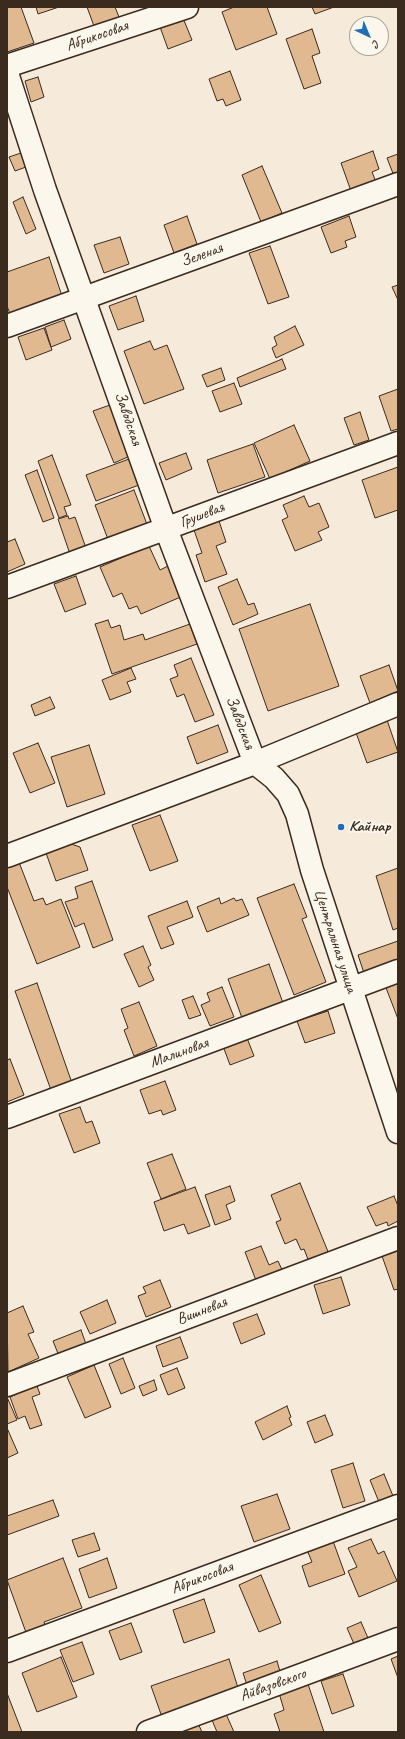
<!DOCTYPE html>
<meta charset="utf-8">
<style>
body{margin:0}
#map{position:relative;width:405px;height:1739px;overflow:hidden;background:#f6ebda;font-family:Caveat,sans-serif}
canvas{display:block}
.frame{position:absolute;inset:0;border:8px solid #3b2a1e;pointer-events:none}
.north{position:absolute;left:349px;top:16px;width:40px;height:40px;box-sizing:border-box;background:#fbf7ec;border:1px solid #aea59a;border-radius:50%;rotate:136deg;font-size:11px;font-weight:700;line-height:16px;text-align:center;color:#3b2a1e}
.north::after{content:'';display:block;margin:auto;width:14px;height:18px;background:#1f6fb2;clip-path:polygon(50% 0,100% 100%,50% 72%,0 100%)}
</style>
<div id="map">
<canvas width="405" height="1739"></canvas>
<div class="frame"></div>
<div class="north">С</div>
</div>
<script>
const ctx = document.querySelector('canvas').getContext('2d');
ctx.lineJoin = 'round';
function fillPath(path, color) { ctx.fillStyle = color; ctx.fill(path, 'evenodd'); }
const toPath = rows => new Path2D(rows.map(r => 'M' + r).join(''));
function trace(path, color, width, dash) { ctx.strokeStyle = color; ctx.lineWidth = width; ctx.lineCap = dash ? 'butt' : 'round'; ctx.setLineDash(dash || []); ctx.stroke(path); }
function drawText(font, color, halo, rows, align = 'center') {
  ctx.font = font + ' Caveat,sans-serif'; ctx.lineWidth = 4; ctx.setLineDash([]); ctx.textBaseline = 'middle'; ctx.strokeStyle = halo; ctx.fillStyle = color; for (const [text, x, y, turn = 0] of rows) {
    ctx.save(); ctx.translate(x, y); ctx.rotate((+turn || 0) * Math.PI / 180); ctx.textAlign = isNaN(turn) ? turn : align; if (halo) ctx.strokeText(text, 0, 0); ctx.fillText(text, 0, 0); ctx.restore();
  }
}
const building = toPath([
 [7,7,21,7,34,43,7,52,7,7],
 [36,7,59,7,38,14,36,7],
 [87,7,115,7,119,17,94,26,87,7],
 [234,7,267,7,277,34,236,50,222,12,234,7],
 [312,7,334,7,315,14,312,7],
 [183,18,192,40,168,49,160,27,183,18],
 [312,29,320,53,312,56,321,83,304,89,286,39,312,29],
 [230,71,241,100,226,106,223,99,217,101,209,79,230,71],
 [38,77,44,97,31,102,25,81,38,77],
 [373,151,379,169,372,172,376,182,351,191,341,163,373,151],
 [21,153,26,167,15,171,9,157,21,153],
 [398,154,398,175,394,176,387,158,398,154],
 [262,166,282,213,261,222,242,175,262,166],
 [23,197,36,229,26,234,13,202,23,197],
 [187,216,197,244,174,253,164,225,187,216],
 [349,216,356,237,345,241,347,247,331,253,321,227,349,216],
 [120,237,129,264,104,273,94,245,120,237],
 [270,246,289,297,268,304,249,253,270,246],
 [49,257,62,296,10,314,7,306,7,272,49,257],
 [398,285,398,300,392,287,398,285],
 [136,296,144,321,118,330,109,306,136,296],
 [64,320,71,339,51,347,45,327,64,320],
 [295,326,304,345,276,358,272,348,277,345,274,337,295,326],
 [44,328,52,350,26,360,18,337,44,328],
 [150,341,154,350,167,345,184,389,144,404,124,351,150,341],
 [282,359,286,369,240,387,237,378,282,359],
 [221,368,225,380,207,387,202,375,221,368],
 [234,383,242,404,220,412,212,391,234,383],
 [398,389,398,429,391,431,379,396,398,389],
 [110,405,130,456,114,463,93,411,110,405],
 [360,412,369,440,354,445,344,418,360,412],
 [294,425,310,461,270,479,254,443,294,425],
 [253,444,265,477,218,493,207,460,253,444],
 [186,453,192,469,166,480,159,463,186,453],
 [52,455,71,505,64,507,67,515,59,518,38,461,52,455],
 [129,459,139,485,96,501,86,475,129,459],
 [398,467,398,510,375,518,362,480,398,467],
 [37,470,54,518,43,522,25,475,37,470],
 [134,490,148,527,109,542,95,505,134,490],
 [304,496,309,507,319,503,329,527,318,532,322,540,295,551,282,520,288,517,283,505,304,496],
 [68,516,69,519,75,517,87,551,71,557,58,519,68,516],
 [219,521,226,542,216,546,227,574,205,582,196,555,202,553,194,530,219,521],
 [15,539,25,564,7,572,7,542,15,539],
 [149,546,160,570,170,565,183,596,141,614,137,606,129,609,122,593,113,597,100,567,149,546],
 [76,576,86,604,65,612,54,584,76,576],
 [237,579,248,605,254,603,258,614,233,625,218,587,237,579],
 [310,604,339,686,268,711,239,629,310,604],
 [108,620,111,628,120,625,124,640,143,634,145,640,190,624,197,644,112,674,95,624,108,620],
 [191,658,214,715,195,722,184,694,177,697,170,679,178,676,174,665,191,658],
 [389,665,398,691,370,703,360,676,389,665],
 [131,668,136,679,127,682,131,692,110,700,102,680,131,668],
 [50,697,55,708,35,716,31,705,50,697],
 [387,720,398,752,367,763,355,730,387,720],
 [218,725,228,752,197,764,187,737,218,725],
 [38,743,55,783,30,793,13,753,38,743],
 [89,745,105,794,67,807,51,757,89,745],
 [160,815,178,861,150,871,132,825,160,815],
 [71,844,80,847,88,870,56,881,46,853,71,844],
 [17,857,34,901,43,898,46,905,61,899,80,947,37,964,7,887,7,861,17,857],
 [398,868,398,928,393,930,376,876,398,868],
 [92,881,113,940,93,948,84,923,75,927,65,902,78,898,75,887,92,881],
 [294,884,307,917,302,919,326,982,294,995,257,898,294,884],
 [219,898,221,904,234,898,236,901,242,899,249,915,207,932,197,907,219,898],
 [187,901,193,917,167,927,174,944,161,949,148,916,187,901],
 [398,941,398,961,364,973,358,955,398,941],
 [143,946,151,965,148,967,154,980,139,987,124,954,143,946],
 [269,964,283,1003,242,1018,228,979,269,964],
 [398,974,398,1019,383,980,398,974],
 [37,983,72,1083,51,1090,15,991,37,983],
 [222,987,234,1017,210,1026,201,1005,210,1001,207,993,222,987],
 [193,996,201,1015,189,1019,182,1000,193,996],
 [139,1002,157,1046,134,1056,124,1030,128,1028,121,1009,139,1002],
 [328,1011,335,1033,305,1043,297,1021,328,1011],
 [247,1038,254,1056,230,1065,223,1046,247,1038],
 [10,1059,24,1095,7,1102,7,1060,10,1059],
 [165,1081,176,1110,163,1115,161,1110,149,1114,140,1090,165,1081],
 [80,1107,86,1123,92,1121,100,1143,74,1153,59,1114,80,1107],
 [172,1154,186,1189,161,1199,147,1163,172,1154],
 [300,1183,329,1254,309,1262,304,1249,301,1250,296,1239,285,1244,276,1222,281,1220,271,1195,300,1183],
 [230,1186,235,1201,226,1205,231,1219,215,1225,205,1195,230,1186],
 [195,1187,210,1226,188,1234,184,1224,164,1231,154,1202,195,1187],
 [394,1196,398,1206,398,1221,388,1226,387,1222,376,1226,367,1207,394,1196],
 [261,1246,269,1265,278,1261,283,1272,257,1283,245,1252,261,1246],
 [398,1251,398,1289,394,1290,382,1256,398,1251],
 [341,1277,350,1305,323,1314,314,1285,341,1277],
 [160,1280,171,1307,146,1317,138,1296,146,1293,143,1287,160,1280],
 [107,1300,116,1323,90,1334,80,1312,107,1300],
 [23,1306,34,1332,28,1334,39,1358,8,1372,7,1313,23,1306],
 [257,1314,265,1334,241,1344,233,1323,257,1314],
 [81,1330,86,1344,59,1356,53,1341,81,1330],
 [180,1337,188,1358,163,1367,156,1346,180,1337],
 [123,1358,135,1388,121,1394,109,1364,123,1358],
 [94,1365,111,1407,85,1418,67,1377,94,1365],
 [177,1368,185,1388,168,1395,160,1375,177,1368],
 [154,1380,157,1390,143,1396,139,1386,154,1380],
 [35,1381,40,1394,32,1397,42,1425,30,1429,25,1416,18,1419,10,1397,17,1394,15,1388,35,1381],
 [7,1397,17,1420,7,1424,7,1397],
 [287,1406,291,1417,289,1418,292,1425,263,1440,255,1422,287,1406],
 [325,1415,333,1435,315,1443,307,1422,325,1415],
 [7,1428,18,1453,7,1458,7,1428],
 [353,1463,365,1501,343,1508,331,1470,353,1463],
 [384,1474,393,1496,379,1502,370,1480,384,1474],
 [277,1494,290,1529,254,1542,241,1506,277,1494],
 [53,1500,59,1516,7,1535,7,1516,53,1500],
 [94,1533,100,1550,78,1557,72,1540,94,1533],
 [371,1539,378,1554,384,1551,397,1581,359,1597,348,1571,357,1567,348,1548,371,1539],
 [333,1541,345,1574,309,1587,302,1566,312,1562,307,1550,333,1541],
 [63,1558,82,1608,44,1622,47,1631,28,1638,7,1580,63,1558],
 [107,1558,117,1588,89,1598,79,1569,107,1558],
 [261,1575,281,1623,259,1632,239,1585,261,1575],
 [204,1599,215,1632,184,1643,173,1610,204,1599],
 [361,1622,368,1638,354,1644,347,1628,361,1622],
 [131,1623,142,1652,120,1660,109,1631,131,1623],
 [82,1642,94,1674,73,1682,60,1650,82,1642],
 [398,1656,398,1678,391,1659,398,1656],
 [61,1657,77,1697,37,1712,22,1673,61,1657],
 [229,1659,239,1691,162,1717,151,1686,229,1659],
 [277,1661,281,1675,248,1688,243,1673,277,1661],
 [343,1674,354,1706,332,1714,321,1681,343,1674],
 [308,1684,324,1732,280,1732,274,1714,284,1710,279,1693,308,1684],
 [7,1693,22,1732,7,1732,7,1693],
 [226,1714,234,1732,217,1732,212,1720,226,1714],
 [197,1721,202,1732,170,1732,197,1721]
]);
fillPath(building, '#e0b991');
trace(building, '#3b2a1e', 1);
const minor = toPath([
 [7,66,187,7],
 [7,73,45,190,166,529,255,763],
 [7,326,398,184],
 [7,587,398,443],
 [255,763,274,778,288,794,297,814,312,870,398,1132],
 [7,856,255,763,398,704],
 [7,1117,398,971],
 [7,1385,398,1238],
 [7,1651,398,1506],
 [148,1732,398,1639]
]);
trace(minor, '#3b2a1e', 25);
trace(minor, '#fbf7ec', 22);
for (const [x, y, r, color] of [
 [341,827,4,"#1f6fb2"]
]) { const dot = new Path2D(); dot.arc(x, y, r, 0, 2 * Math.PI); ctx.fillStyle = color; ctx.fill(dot); trace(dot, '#fbf7ec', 1.5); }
drawText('16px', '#3b2a1e', '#fbf7ec', [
 ["Абрикосовая",97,36,-19],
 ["Зеленая",202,255,-20],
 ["Заводская",128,419,71],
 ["Грушевая",202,515,-21],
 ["Заводская",240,723,69],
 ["Центральная улица",335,941,72],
 ["Малиновая",179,1053,-20],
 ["Вишневая",202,1311,-21],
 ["Абрикосовая",202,1578,-21],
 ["Айвазовского",273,1685,-20]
]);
drawText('bold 16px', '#3b2a1e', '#fbf7ec', [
 ["Кайнар",349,827]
], 'left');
</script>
